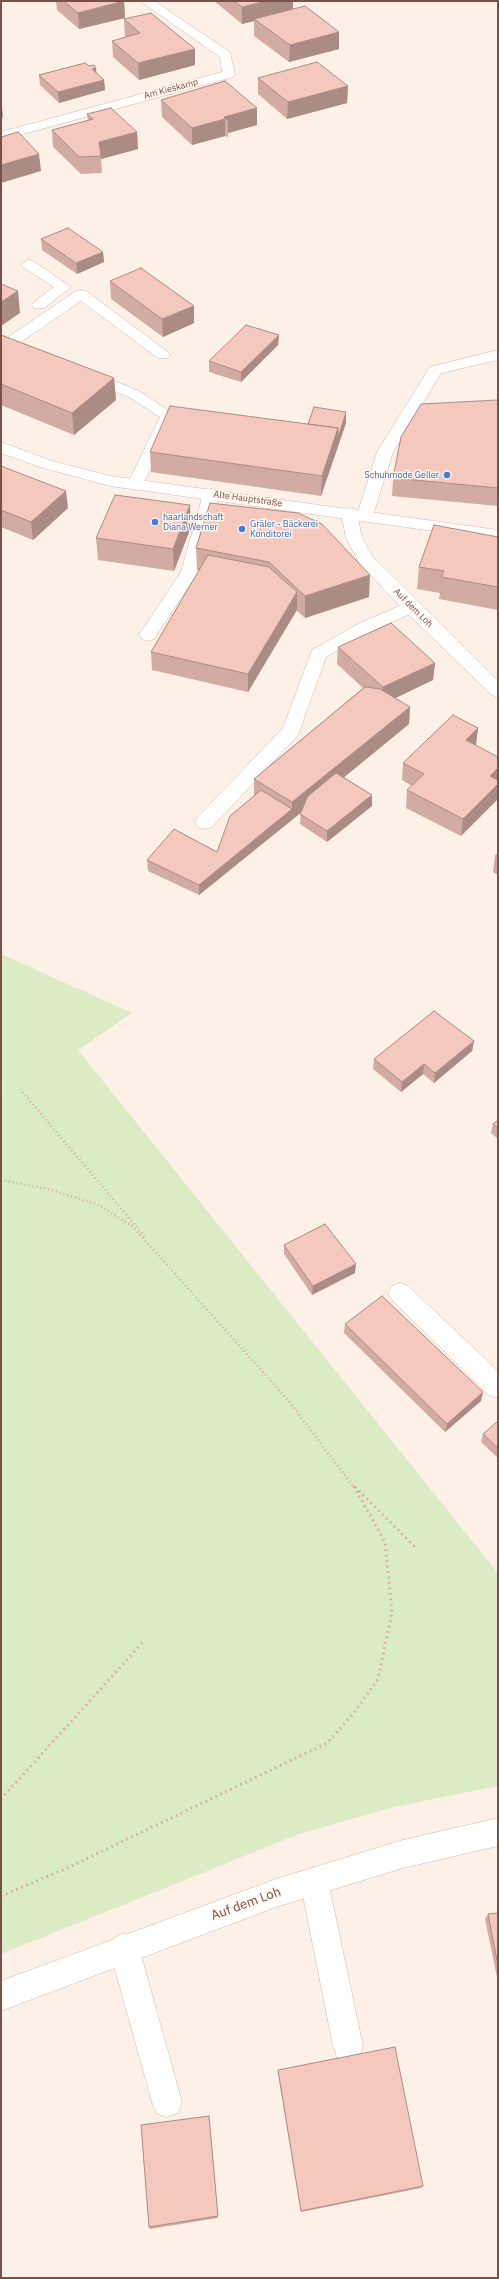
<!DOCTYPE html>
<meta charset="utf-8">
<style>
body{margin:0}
#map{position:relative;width:499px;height:2279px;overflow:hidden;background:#fdf0e6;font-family:"IBM Plex Sans",sans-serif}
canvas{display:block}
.frame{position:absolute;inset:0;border:2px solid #785149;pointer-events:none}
</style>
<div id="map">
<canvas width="499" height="2279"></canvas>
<div class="frame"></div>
</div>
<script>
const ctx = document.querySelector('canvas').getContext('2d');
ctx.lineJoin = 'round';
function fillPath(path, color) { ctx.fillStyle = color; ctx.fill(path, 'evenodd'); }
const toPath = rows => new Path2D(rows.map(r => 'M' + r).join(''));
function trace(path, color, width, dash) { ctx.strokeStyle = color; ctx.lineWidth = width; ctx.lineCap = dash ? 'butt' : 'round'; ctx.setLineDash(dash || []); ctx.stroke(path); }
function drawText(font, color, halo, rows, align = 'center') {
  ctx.font = font + ' "IBM Plex Sans",sans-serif'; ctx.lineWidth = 3; ctx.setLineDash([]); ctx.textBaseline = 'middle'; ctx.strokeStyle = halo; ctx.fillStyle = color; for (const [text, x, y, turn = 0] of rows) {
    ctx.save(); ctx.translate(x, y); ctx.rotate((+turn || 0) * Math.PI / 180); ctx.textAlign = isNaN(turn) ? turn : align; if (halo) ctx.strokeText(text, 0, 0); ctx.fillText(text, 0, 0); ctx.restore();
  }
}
fillPath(toPath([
 [1,954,132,1013,78,1050,498,1573,498,1786,394,1807,299,1834,1,1954,1,1090,4,1088,1,1085]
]), '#dbecc4');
const service = toPath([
 [28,260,33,261,71,287,44,308,34,308,32,305,34,302,54,287,23,267,21,264,28,260],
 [81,290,86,291,168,352,171,355,168,358,158,358,81,301,6,352,1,354,1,342,76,291,81,290],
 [498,350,498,360,441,373,393,452,373,515,371,519,359,519,357,515,377,452,430,367,498,350],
 [87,370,139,391,177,416,141,488,129,488,127,485,160,417,129,397,82,378,79,375,82,372,87,370],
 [211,489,217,490,219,494,198,572,154,639,148,641,142,639,139,635,181,572,203,494,205,490,211,489],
 [411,601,417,603,420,607,417,611,370,632,326,657,298,735,212,827,205,829,198,827,195,822,198,817,283,728,312,650,358,624,411,601],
 [400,1283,408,1286,498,1371,498,1398,489,1395,392,1300,388,1293,392,1286,400,1283],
 [314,1867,324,1871,328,1881,363,2046,359,2057,348,2061,337,2057,333,2046,300,1881,304,1871,314,1867],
 [124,1933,134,1938,139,1948,182,2102,178,2113,167,2117,156,2113,152,2102,109,1948,114,1938,124,1933]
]);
const minor = toPath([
 [140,1,154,1,230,52,235,74,233,77,1,140,1,132,222,72,220,57,140,1],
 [349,508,355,509,357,513,362,538,373,557,498,681,498,697,492,695,405,611,360,564,346,538,341,513,343,509,349,508],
 [498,1818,498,1846,403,1868,276,1907,1,2011,1,1981,276,1879,403,1840,498,1818]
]);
const secondary = toPath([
 [1,442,52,461,111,476,498,530,498,540,110,486,40,467,1,453,1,442]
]);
trace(service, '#d2b8ae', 1);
trace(minor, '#d2b8ae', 1);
trace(secondary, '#d8b8ae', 1);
trace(toPath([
 [20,1089,146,1238],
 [1,1180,48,1189,99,1205,133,1227,288,1400,353,1486]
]), '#d9ab9f', 2.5, [1, 3]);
trace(toPath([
 [355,1487,415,1547],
 [1,1799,144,1641],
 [1,1896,65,1869,327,1743,354,1713,378,1679,392,1612,385,1542,353,1485]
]), '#d9ab9f', 3, [1.5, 4]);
fillPath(service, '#fff');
fillPath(minor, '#fff');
fillPath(secondary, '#fff');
fillPath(toPath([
 [56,1,124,1,125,18,79,29,57,10],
 [214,1,293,1,293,9,339,32,339,49,289,62,254,36,254,21,242,24],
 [124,19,195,65,139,80,113,57,112,41,126,37,125,36],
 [97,73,104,80,105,90,59,103,40,85,39,75],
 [258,78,348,86,347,103,287,119,258,94],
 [161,100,257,108,257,125,228,133,228,137,225,136,192,145,162,117],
 [87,114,137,132,138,149,101,159,102,173,81,174,53,147,52,130,88,121],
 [41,239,103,252,104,262,77,274,42,250],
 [110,281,194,306,194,323,163,337,111,299],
 [1,335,114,378,116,400,74,435,1,405],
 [279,335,278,345,241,382,209,372,209,361],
 [498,400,498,506,392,496,393,478],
 [346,412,346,423,321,496,151,472,150,452,308,424],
 [1,466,68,508,33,540,1,527],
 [210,503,369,597,305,618,296,610,248,692,152,670,151,652,199,571,197,570,196,548],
 [191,527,174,571,98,560,96,538],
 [498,537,498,610,439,599,440,593,417,589,419,567],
 [338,647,435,663,433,680,395,698,410,707,409,724,344,777,372,795,372,806,327,842,300,824,301,812,199,895,148,871,147,860,217,852,254,796,254,779,363,688,337,664],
 [478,728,476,745,461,836,406,808,407,790,412,786,402,780,403,763],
 [498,853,498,875,493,872,495,855],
 [474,1041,472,1051,434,1083,423,1074,401,1092,373,1069,374,1059],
 [498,1120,498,1139,491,1133,493,1124],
 [284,1245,355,1273,312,1295,284,1254],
 [345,1324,481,1401,445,1432,344,1333],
 [498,1421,498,1458,481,1442,483,1434],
 [498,1913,498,1982,485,1919,488,1914],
 [278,2070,423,2186,421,2188,301,2212,278,2073],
 [209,2116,218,2218,150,2229,149,2227]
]), '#d2aca3');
fillPath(toPath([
 [124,1,125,18,79,29,78,13],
 [267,1,293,1,293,11,254,19,254,21,242,24,242,7],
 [339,32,339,49,289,62,290,45],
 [195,49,195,65,139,80,138,63],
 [96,68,97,78,92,69],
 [104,80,105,90,59,103,58,92],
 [348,86,347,103,287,119,288,102],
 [1,107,2,107,3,117,1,118],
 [257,108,257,125,228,133,228,120,225,119,225,136,192,145,192,128,224,117],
 [137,132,138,149,101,159,99,142],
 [39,154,41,171,1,183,1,165],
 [103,252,104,262,77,274,76,263],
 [18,291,20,313,1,326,1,302],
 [194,306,194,323,163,337,162,319],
 [279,335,278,345,241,382,241,372],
 [114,378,116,400,74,435,72,413],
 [346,412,346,423,321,496,322,476,338,428],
 [66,491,68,508,33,540,31,522],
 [190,505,191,527,174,571,173,549],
 [370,575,369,597,305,618,305,596],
 [297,592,297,610,248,692,248,674],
 [435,663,433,680,381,705,383,687],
 [410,707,409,724,292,820,292,802],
 [478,728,476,745,466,740],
 [498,768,498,783,490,776],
 [498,784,498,799,461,836,463,819],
 [372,795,372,806,327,842,327,831],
 [292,809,292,820,199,895,199,885],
 [474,1041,472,1051,434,1083,435,1073],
 [424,1064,423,1074,401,1092,402,1082],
 [356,1264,355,1273,312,1295,313,1286],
 [483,1392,481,1401,445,1432,447,1424]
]), '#ab8c84');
const building = toPath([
 [64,1,124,1,78,13,64,1],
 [234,1,267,1,242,7,234,1],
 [305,6,339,32,290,45,254,19,305,6],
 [151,13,195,49,138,63,112,41,140,33,124,19,151,13],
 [317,62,348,86,288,102,258,78,317,62],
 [85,63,89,66,94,65,96,68,92,69,104,80,58,92,39,75,85,63],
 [225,81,257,108,224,117,228,120,225,119,192,128,161,100,225,81],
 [111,108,137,132,99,142,101,156,79,157,52,130,93,119,87,114,111,108],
 [18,132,39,154,1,165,1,137,18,132],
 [68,228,103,252,76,263,41,239,68,228],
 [141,268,194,306,162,319,110,281,141,268],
 [1,284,18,291,1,302,1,284],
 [246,325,279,335,241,372,209,361,246,325],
 [1,335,114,378,72,413,1,384,1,335],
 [498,400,498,488,393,478,401,437,421,404,498,400],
 [170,406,338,428,322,476,150,452,170,406],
 [314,407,346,412,338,438,338,428,308,424,314,407],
 [1,466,66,491,31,522,1,510,1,466],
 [115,495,190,505,173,549,96,538,115,495],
 [210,503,298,513,322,524,370,575,305,596,269,562,196,548,210,503],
 [434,525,498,537,498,587,441,577,444,571,419,567,434,525],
 [208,555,269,567,297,592,248,674,151,652,208,555],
 [391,623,435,663,383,687,338,647,391,623],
 [365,687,380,689,410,707,292,802,254,779,365,687],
 [453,715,478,728,466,740,498,757,498,768,490,776,498,780,498,784,463,819,407,790,424,774,403,763,453,715],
 [336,773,372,795,327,831,300,814,308,796,336,773],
 [261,790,292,809,199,885,147,860,174,829,217,852,230,816,261,790],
 [434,1011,474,1041,435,1073,424,1064,402,1082,374,1059,434,1011],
 [498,1120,498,1128,493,1124,498,1120],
 [325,1224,356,1264,313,1286,284,1245,325,1224],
 [382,1296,483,1392,447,1424,345,1324,382,1296],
 [498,1421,498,1448,483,1434,498,1421],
 [498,1913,498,1965,488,1914,498,1913],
 [395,2047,423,2186,301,2211,278,2070,395,2047],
 [209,2116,218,2216,149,2227,141,2125,209,2116]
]);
fillPath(building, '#f4c8bd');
trace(building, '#ab8c84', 1);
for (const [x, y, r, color] of [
 [447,475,4,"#3f7fe0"],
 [155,522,4,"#3f7fe0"],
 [242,529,4,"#3f7fe0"]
]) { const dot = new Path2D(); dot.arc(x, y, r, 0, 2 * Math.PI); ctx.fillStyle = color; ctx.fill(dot); trace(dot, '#fff5ed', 1.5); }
drawText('9px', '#785149', '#fff5ed', [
 ["Am Kieskamp",171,89,-15],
 ["Alte Hauptstraße",248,499,8],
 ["Auf dem Loh",413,608,45]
]);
drawText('9px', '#366cbe', '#fff5ed', [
 ["Schuhmode Geller",439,475,"right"],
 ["haarlandschaft",163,517],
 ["Diana Werner",163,527],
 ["Gräler - Bäckerei",250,524],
 ["Konditorei",250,534]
], 'left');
drawText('13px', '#785149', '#fff5ed', [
 ["Auf dem Loh",246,1904,-20]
]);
</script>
